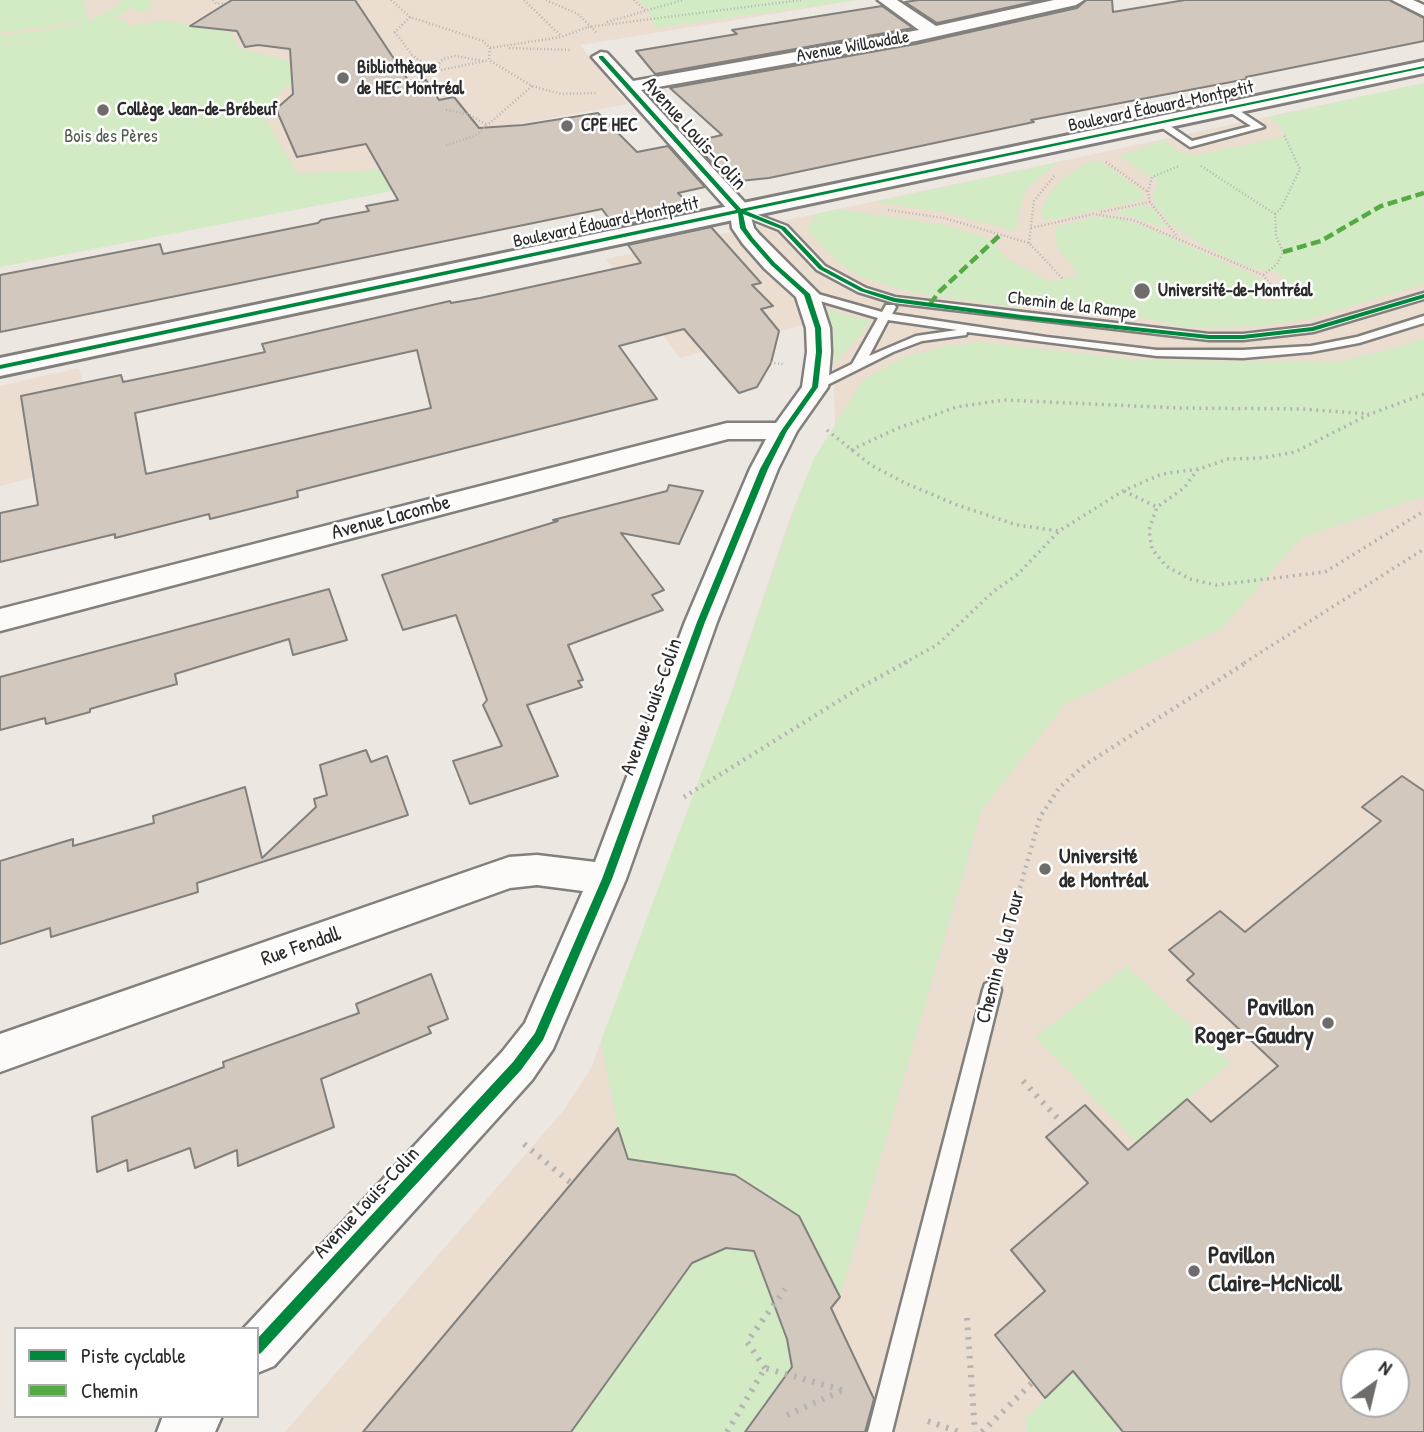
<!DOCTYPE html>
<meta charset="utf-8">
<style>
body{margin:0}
#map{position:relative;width:1424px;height:1432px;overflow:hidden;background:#ede7e1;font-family:"Patrick Hand",sans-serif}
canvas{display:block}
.legend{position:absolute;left:14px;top:1327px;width:245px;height:91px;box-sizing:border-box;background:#fff;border:2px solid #aaa;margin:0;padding:9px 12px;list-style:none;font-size:21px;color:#2b2b2b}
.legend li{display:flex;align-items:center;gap:14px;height:35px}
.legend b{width:35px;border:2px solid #aaa}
.north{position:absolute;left:1340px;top:1348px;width:70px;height:70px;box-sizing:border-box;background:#fff;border:2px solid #aaa;border-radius:50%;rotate:34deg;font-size:19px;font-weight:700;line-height:28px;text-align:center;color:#2b2b2b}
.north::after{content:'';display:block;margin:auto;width:24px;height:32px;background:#6f6d6b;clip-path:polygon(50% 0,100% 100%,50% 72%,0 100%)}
</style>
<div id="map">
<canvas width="1424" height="1432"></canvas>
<ul class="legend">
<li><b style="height:9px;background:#00873e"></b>Piste cyclable</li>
<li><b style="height:9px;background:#54ab44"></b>Chemin</li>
</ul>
<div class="north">N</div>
</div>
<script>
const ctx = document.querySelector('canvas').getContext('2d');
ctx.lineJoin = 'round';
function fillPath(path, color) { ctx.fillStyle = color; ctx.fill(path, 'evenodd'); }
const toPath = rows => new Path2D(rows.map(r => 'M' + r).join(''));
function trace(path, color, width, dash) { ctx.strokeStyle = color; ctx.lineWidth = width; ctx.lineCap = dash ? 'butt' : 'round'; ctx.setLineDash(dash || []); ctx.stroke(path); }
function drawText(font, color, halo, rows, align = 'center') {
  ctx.font = font + ' "Patrick Hand",sans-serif'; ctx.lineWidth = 5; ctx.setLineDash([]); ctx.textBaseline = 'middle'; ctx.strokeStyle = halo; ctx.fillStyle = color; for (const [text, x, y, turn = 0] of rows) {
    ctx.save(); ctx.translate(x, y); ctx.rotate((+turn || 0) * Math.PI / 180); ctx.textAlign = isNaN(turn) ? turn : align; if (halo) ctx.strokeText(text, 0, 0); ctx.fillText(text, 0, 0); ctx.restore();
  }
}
fillPath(toPath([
 [0,0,858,0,580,45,628,104,506,126,531,164,0,267],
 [1424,83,1424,1432,285,1432,563,1111,591,1068,730,697,790,517,815,457,835,425,832,317,680,358,606,259],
 [1354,1362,1396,1362,1396,1404,1354,1404],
 [79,368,102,460,0,486,0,386]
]), '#ebddd0');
fillPath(toPath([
 [0,0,83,0,88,21,112,10,123,0,149,0,152,9,137,12,134,6,111,20,125,19,128,26,164,20,231,32,239,48,318,68,284,88,262,114,298,173,531,164,0,267,0,44,72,33,0,43,0,36,70,26,87,21,0,33],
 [638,0,857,0,655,28,648,9],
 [1424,83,1424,284,1309,319,1261,326,1189,328,1086,306,1017,307,913,293,859,276,840,264,805,227,813,226,811,221,816,214,837,209,940,224,985,237,994,243,1006,258,1050,282,1079,274,1057,247,1055,227,1094,217,1120,218,1161,233,1258,277,1265,282,1270,291,1263,302,1305,295,1285,288,1279,273,1249,267,1225,257,1183,234,1168,221,1154,202,1153,194,1158,183,1120,156,1163,140,1179,151,1196,155,1287,136,1277,123,1265,118],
 [1100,161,1142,191,1144,196,1141,201,1046,221,1041,213,1047,197,1061,180,1088,162],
 [1057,163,1030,185,1022,200,1016,228,1013,230,943,212,874,202],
 [1144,205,1153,208,1166,225,1164,228,1114,212],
 [830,310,872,322,833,365,834,335,826,312],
 [1424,339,1424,496,1301,538,1221,629,1065,704,982,809,840,1297,799,1216,735,1175,628,1159,618,1128,601,1041,730,697,803,485,815,457,863,380,904,357,947,346,981,342,1140,360,1335,362,1392,349],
 [1127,966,1230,1063,1137,1143,1035,1037],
 [726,1248,754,1251,787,1339,802,1432,571,1432,692,1263],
 [1073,1371,1123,1432,1027,1432,1025,1419]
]), '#d2ebc5');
const building = toPath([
 [232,0,355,0,410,83,426,80,439,100,454,97,479,128,523,125,598,113,637,152,668,146,705,187,678,193,695,210,615,227,602,209,0,332,0,275,160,244,163,254,318,223,321,220,369,211,366,206,398,200,366,144,297,157,276,109,293,94,290,49,258,45,245,47,237,31,190,26,232,0],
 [919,0,1042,0,937,23,905,2,919,0],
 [1086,0,1112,0,1113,12,1185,0,1390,0,1424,18,1424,41,1246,77,1247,79,1031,120,1034,122,769,178,730,182,692,142,722,135,670,88,916,44,1077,8,1086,0],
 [882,6,913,28,655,74,636,51,737,34,732,30,882,6],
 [711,227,761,283,752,285,773,306,761,309,779,331,771,363,757,387,739,393,684,329,619,346,657,399,297,491,298,497,210,519,209,514,115,538,115,534,0,562,0,513,38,505,21,396,121,375,123,382,196,367,265,352,262,344,450,301,451,303,480,298,641,263,628,245,711,227],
 [417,350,431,408,146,474,135,413,417,350],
 [669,485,703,491,679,544,621,533,664,590,652,595,663,610,568,645,583,680,578,681,582,687,527,705,558,776,470,804,453,761,502,746,483,705,487,700,456,615,403,630,382,575,558,521,553,520,667,491,669,485],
 [329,589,347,640,293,655,289,639,175,674,177,684,90,709,90,712,46,724,45,718,0,730,0,677,329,589],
 [366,750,371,762,387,756,408,815,197,883,198,892,51,937,50,928,0,944,0,861,73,839,73,846,154,823,153,816,245,787,262,858,316,807,314,799,327,795,320,765,366,750],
 [1402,776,1424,791,1424,1432,1123,1432,1073,1371,1045,1398,995,1335,1045,1291,1011,1250,1088,1183,1046,1137,1085,1105,1128,1150,1187,1099,1211,1122,1278,1066,1187,980,1194,974,1169,950,1220,911,1245,932,1381,821,1362,807,1402,776],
 [1354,1362,1396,1362,1396,1404,1354,1404,1354,1362],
 [431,974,448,1019,428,1027,431,1033,321,1079,334,1127,238,1166,237,1150,195,1168,190,1148,128,1171,127,1160,97,1172,92,1117,224,1067,223,1062,359,1013,356,1004,431,974],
 [618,1128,628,1159,735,1175,799,1216,840,1297,831,1308,874,1399,865,1432,745,1432,792,1367,787,1339,754,1251,726,1248,692,1263,571,1432,363,1432,618,1128]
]);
fillPath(building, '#d2c8be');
trace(building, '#82807d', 2);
const service = toPath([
 [1228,107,1234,107,1264,127,1190,147,1155,123,1163,121,1192,141,1251,126,1228,111,1228,107],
 [740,208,787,226,825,266,866,288,895,297,1209,334,1243,334,1312,326,1424,293,1424,299,1313,332,1243,340,1209,340,894,303,858,292,817,270,779,230,736,213,736,209,740,208],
 [807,291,882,312,886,305,894,305,896,307,892,314,1046,337,1157,350,1243,350,1311,346,1357,337,1424,316,1424,323,1359,343,1311,352,1243,358,1157,356,967,332,966,335,922,341,893,352,815,391,811,390,811,384,852,364,878,318,803,296,802,294,807,291],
 [888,320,957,330,916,336,869,356,888,320],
 [992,981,999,984,1001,990,892,1432,868,1432,983,990,985,984,992,981]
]);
const minor = toPath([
 [878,0,897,0,936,26,1054,0,1084,0,1076,5,916,41,641,90,748,206,754,228,759,234,819,294,830,328,831,352,828,387,797,431,778,469,717,622,626,879,553,1049,532,1080,274,1366,257,1373,257,1329,243,1329,502,1052,525,1023,583,891,537,885,510,888,0,1072,0,1034,509,857,537,855,595,862,685,622,750,469,766,439,728,439,0,631,0,609,727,423,776,423,802,387,807,352,806,328,796,297,765,269,743,244,732,228,730,212,592,57,601,52,607,53,633,81,919,30,878,0],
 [1392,0,1413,0,1424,5,1424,16,1392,0],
 [163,1416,222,1416,215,1432,157,1432,163,1416]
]);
const tertiary = toPath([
 [1424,61,1424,73,0,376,0,358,1424,61]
]);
trace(service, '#82807d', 5);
trace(minor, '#82807d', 5);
trace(tertiary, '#82807d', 6);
trace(toPath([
 [213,0,217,4,225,3],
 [391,0,410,17,483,41,490,48,489,60,532,86,561,94,596,93],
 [524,0,561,36],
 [546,0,578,14,597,33],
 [634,0,646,11],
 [410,17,395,32,412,55,426,65],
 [607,22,683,0],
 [588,27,802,0],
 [490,48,561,37,588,27],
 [509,48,572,50],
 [437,66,443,59,455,56,484,61],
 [401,68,426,65,437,66,441,70,489,60],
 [446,110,468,114,487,125],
 [446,145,475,136,532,86],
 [1106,162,1148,192],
 [1201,166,1275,214,1276,236,1283,252,1277,264,1263,275],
 [1150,202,1148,192,1152,177,1179,166],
 [888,210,944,218,1029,243,1063,279],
 [1101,212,1150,202,1176,235],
 [1275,214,1281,208,1300,169,1284,135],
 [1031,228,1093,214,1133,220,1263,275,1282,299],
 [1029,243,1034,201,1055,175],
 [771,363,784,364]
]), '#b4b3b2', 2.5, [1, 2.5]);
trace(toPath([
 [827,430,871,465,905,483,957,505,1017,525,1059,531],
 [851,450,896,429,956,407,1004,400,1180,408,1303,409,1369,414],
 [1198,469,1184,488,1157,507,1149,530,1152,549,1166,566,1190,579,1216,585,1325,572,1424,511],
 [1124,491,1157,507],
 [904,663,937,645,994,591,1018,574,1059,531,1123,491,1162,474,1199,469,1228,459,1262,458,1295,452,1370,414,1424,394],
 [1244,663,1424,549]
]), '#b4b3b2', 3.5, [2, 4.5]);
trace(toPath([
 [684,797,861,687,907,662],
 [999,962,1040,817,1059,788,1086,764,1247,662]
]), '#b4b3b2', 4.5, [2, 5]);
trace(toPath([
 [1023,1081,1062,1123],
 [524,1144,571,1183],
 [967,1318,975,1432],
 [765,1368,747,1342,785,1289],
 [787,1415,841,1391],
 [928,1421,959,1432],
 [727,1432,765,1368,842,1390],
 [982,1432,1033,1382]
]), '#b4b3b2', 6, [2.5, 7]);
fillPath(service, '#fcfbfa');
fillPath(minor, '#fcfbfa');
fillPath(tertiary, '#fcfbfa');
trace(toPath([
 [1283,252,1321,241,1381,206,1424,193],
 [930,304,939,292,1000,235]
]), '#54ab44', 4.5, [10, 4.5]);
fillPath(toPath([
 [599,56,603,56,741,209,1424,66,1424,68,746,211,785,227,823,267,864,289,895,298,1022,315,1209,335,1243,335,1312,327,1424,294,1424,298,1313,331,1243,339,1209,339,1022,319,894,302,860,291,819,269,781,229,743,214,746,228,753,238,775,263,810,294,821,328,822,352,818,387,787,431,768,469,705,622,612,879,543,1040,521,1070,261,1353,257,1355,257,1339,513,1062,535,1033,602,879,697,622,760,469,781,431,812,387,816,352,815,328,804,295,771,265,749,240,740,228,738,213,0,369,0,365,736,210,599,58,599,56]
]), '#00873e');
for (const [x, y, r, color] of [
 [343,78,7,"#6f6d6b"],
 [103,110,7,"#6f6d6b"],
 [567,126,7,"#6f6d6b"],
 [1142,291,9,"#6f6d6b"],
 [1045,869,7,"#6f6d6b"],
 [1328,1023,7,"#6f6d6b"],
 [1194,1271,7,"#6f6d6b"]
]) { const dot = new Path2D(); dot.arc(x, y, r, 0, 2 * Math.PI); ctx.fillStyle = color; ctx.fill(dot); trace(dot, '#fff', 2.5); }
drawText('18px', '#2b2b2b', '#fff', [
 ["Avenue Willowdale",853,47,-10],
 ["Boulevard Édouard-Montpetit",1161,107,-12],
 ["Boulevard Édouard-Montpetit",606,223,-12],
 ["Chemin de la Rampe",1072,306,7]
]);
drawText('bold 18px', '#2b2b2b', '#fff', [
 ["Bibliothèque",357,68],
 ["de HEC Montréal",357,89],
 ["Collège Jean-de-Brébeuf",117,110],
 ["CPE HEC",581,126],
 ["Université-de-Montréal",1158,291]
], 'left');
drawText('18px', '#4f5c4c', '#fff', [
 ["Bois des Pères",111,137]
]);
drawText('21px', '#2b2b2b', '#fff', [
 ["Avenue Louis-Colin",694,134,48],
 ["Avenue Lacombe",391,518,-15],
 ["Avenue Louis-Colin",652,707,-70],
 ["Rue Fendall",301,947,-19],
 ["Chemin de la Tour",1001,957,-75],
 ["Avenue Louis-Colin",367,1203,-47]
]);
drawText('bold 21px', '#2b2b2b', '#fff', [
 ["Université",1059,857],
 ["de Montréal",1059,881]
], 'left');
drawText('bold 24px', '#2b2b2b', '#fff', [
 ["Pavillon",1314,1009],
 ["Roger-Gaudry",1314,1037],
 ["Pavillon",1208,1257,"left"],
 ["Claire-McNicoll",1208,1285,"left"]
], 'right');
</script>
